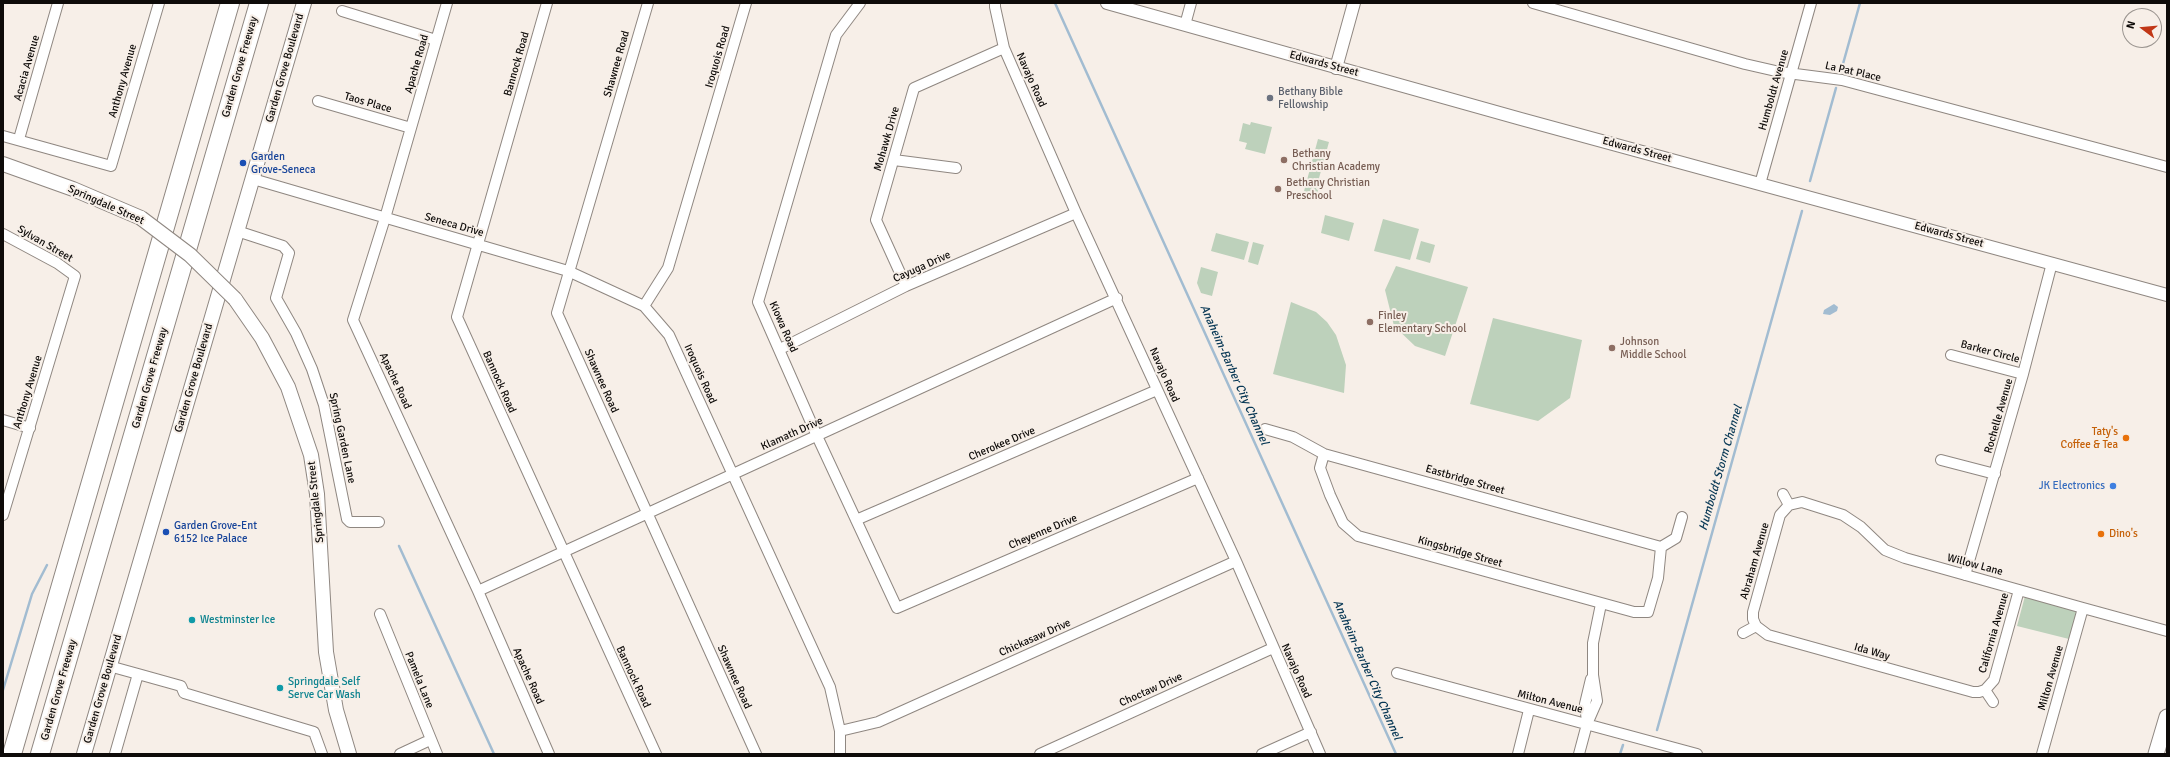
<!DOCTYPE html>
<style>
body{margin:0}
#map{position:relative;width:2170px;height:757px;overflow:hidden;background:#f7efe8;font-family:Signika,sans-serif}
canvas{display:block}
.frame{position:absolute;inset:0;border:4px solid #0e0b09;pointer-events:none}
.north{position:absolute;left:2122px;top:8px;width:40px;height:40px;box-sizing:border-box;background:#f7efe8;border:1px solid #9a948f;border-radius:50%;rotate:286deg;font-size:11px;font-weight:700;line-height:16px;text-align:center;color:#0e0b09}
.north::after{content:'';display:block;margin:auto;width:14px;height:18px;background:#c13717;clip-path:polygon(50% 0,100% 100%,50% 72%,0 100%)}
</style>
<div id="map">
<canvas width="2170" height="757"></canvas>
<div class="frame"></div>
<div class="north">N</div>
</div>
<script>
const ctx = document.querySelector('canvas').getContext('2d');
ctx.lineJoin = 'round';
function fillPath(path, color) { ctx.fillStyle = color; ctx.fill(path, 'evenodd'); }
const toPath = rows => new Path2D(rows.map(r => 'M' + r).join(''));
function trace(path, color, width, dash) { ctx.strokeStyle = color; ctx.lineWidth = width; ctx.lineCap = dash ? 'butt' : 'round'; ctx.setLineDash(dash || []); ctx.stroke(path); }
function drawText(font, color, halo, rows, align = 'center') {
  ctx.font = font + ' Signika,sans-serif'; ctx.lineWidth = 4; ctx.setLineDash([]); ctx.textBaseline = 'middle'; ctx.strokeStyle = halo; ctx.fillStyle = color; for (const [text, x, y, turn = 0] of rows) {
    ctx.save(); ctx.translate(x, y); ctx.rotate((+turn || 0) * Math.PI / 180); ctx.textAlign = isNaN(turn) ? turn : align; if (halo) ctx.strokeText(text, 0, 0); ctx.fillText(text, 0, 0); ctx.restore();
  }
}
fillPath(toPath([
 [1251,122,1272,127,1265,154,1245,149,1247,143,1239,141,1243,123,1250,125],
 [1318,139,1329,142,1316,189,1318,190,1316,199,1303,195],
 [1325,215,1354,223,1349,241,1321,233],
 [1383,219,1419,229,1410,260,1374,251],
 [1216,233,1249,242,1244,260,1211,251],
 [1421,241,1435,245,1430,263,1416,259],
 [1253,242,1264,245,1258,265,1248,262],
 [1396,266,1468,287,1445,356,1415,346,1394,326,1385,290],
 [1201,267,1218,272,1212,296,1201,293,1197,283],
 [1291,302,1316,312,1327,322,1336,335,1346,365,1344,393,1273,374],
 [1493,318,1582,340,1570,398,1538,421,1470,404],
 [2025,596,2077,611,2069,639,2017,626]
]), '#bdd1bb');
fillPath(toPath([
 [1834,304,1838,307,1837,311,1830,315,1823,314,1824,310]
]), '#a2bcd1');
trace(toPath([
 [1055,3,1396,754],
 [1841,71,1860,3],
 [1810,181,1836,88],
 [399,546,494,754],
 [3,690,32,594,47,565],
 [1657,730,1802,211],
 [1620,754,1623,745]
]), '#a2bcd1', 2.5);
const minor = toPath([
 [447,3,385,218,353,320,478,591,549,754],
 [547,3,457,317,656,754],
 [648,3,557,313,756,754],
 [746,3,668,268,644,306,669,335,830,687,840,731,840,754],
 [860,3,836,35,758,302,817,436,897,608,1198,478],
 [995,3,995,7,1004,48,1076,213,1236,561,1320,754],
 [1533,3,1745,64,1780,72,1842,80,2167,167],
 [342,11,436,40],
 [1185,25,1191,3],
 [318,101,411,128],
 [3,136,111,166,159,3],
 [19,139,58,3],
 [894,160,956,168],
 [253,179,568,271,644,306],
 [1760,184,1811,3],
 [237,231,283,246,289,253,276,298,296,333,312,369,324,405,347,519,350,522,379,522],
 [3,234,57,263,75,276,3,515],
 [906,286,876,220,914,88,1004,48],
 [780,349,906,286,1076,213],
 [1951,355,2023,374],
 [3,420,30,428],
 [1265,429,1293,437,1324,454,1661,547],
 [1324,454,1320,468,1330,495,1343,523,1358,536,1634,612,1648,612,1658,578,1661,547,1676,538,1682,517],
 [1941,460,1995,474],
 [1783,494,1789,505],
 [856,520,1157,390],
 [1965,575,2023,374,2052,263],
 [2019,590,1994,680,1985,690,1979,692,1973,692,1768,635,1756,626,1753,619,1753,612,1780,515,1789,505,1802,502,1843,515,1861,527,1885,550,1905,558,2019,590,2083,608,2167,631],
 [478,591,1117,298],
 [380,614,437,754],
 [1743,633,1756,626],
 [109,666,138,674,115,754],
 [1397,673,1697,754],
 [138,674,181,686,184,693,314,732,322,754],
 [1985,690,1993,702],
 [1587,722,1585,704,1591,679],
 [840,731,878,722,1236,561],
 [400,754,430,740],
 [1040,754,1273,648],
 [1262,754,1311,732],
 [1518,754,1529,710],
 [1579,754,1587,724,1597,701,1593,675,1593,643,1601,604],
 [2042,754,2083,608]
]);
const tertiary = toPath([
 [1107,3,1521,119,2167,295],
 [1336,68,1354,3]
]);
const secondary = toPath([
 [3,164,73,189,141,218],
 [235,299,262,338,288,387,311,455,317,494,326,652,336,710,349,754],
 [84,754,304,3]
]);
const primary = toPath([
 [2156,754,2167,717]
]);
const motorway = toPath([
 [12,754,230,3],
 [40,754,259,3]
]);
trace(minor, '#8f8781', 12);
trace(tertiary, '#8f8781', 14);
trace(secondary, '#8f8781', 16);
trace(primary, '#8f8781', 17);
trace(motorway, '#8f8781', 20);
trace(minor, '#fff', 10);
trace(tertiary, '#fff', 12);
trace(secondary, '#fff', 14);
trace(primary, '#fff', 15);
trace(motorway, '#fff', 18);
const secondaryBridge = toPath([
 [141,218,190,255,235,299]
]);
trace(secondaryBridge, '#8f8781', 16, []);
trace(secondaryBridge, '#fff', 14);
for (const [x, y, r, color] of [
 [1270,98,4,"#6b7280"],
 [1284,160,4,"#8d6e63"],
 [243,163,4,"#1a4fb4"],
 [1278,189,4,"#8d6e63"],
 [1370,322,4,"#8d6e63"],
 [1612,348,4,"#8d6e63"],
 [2126,438,4,"#e8710a"],
 [2113,486,4,"#3f7fe0"],
 [166,532,4,"#1a4fb4"],
 [2101,534,4,"#e8710a"],
 [192,620,4,"#0f9aa8"],
 [280,688,4,"#0f9aa8"]
]) { const dot = new Path2D(); dot.arc(x, y, r, 0, 2 * Math.PI); ctx.fillStyle = color; ctx.fill(dot); trace(dot, '#f7efe8', 1.5); }
drawText('11px', '#0e0b09', '#f7efe8', [
 ["Iroquois Road",718,57,-74],
 ["Apache Road",417,64,-74],
 ["Bannock Road",517,64,-74],
 ["Shawnee Road",617,64,-74],
 ["Edwards Street",1324,64,15],
 ["Garden Grove Freeway",240,67,-74],
 ["Acacia Avenue",27,68,-74],
 ["Garden Grove Boulevard",285,68,-74],
 ["La Pat Place",1853,72,13],
 ["Navajo Road",1031,80,66],
 ["Anthony Avenue",123,81,-74],
 ["Humboldt Avenue",1774,90,-74],
 ["Taos Place",368,103,16],
 ["Mohawk Drive",887,139,-74],
 ["Edwards Street",1637,150,15],
 ["Springdale Street",106,205,24],
 ["Seneca Drive",454,225,16],
 ["Edwards Street",1949,235,15],
 ["Sylvan Street",45,244,30],
 ["Cayuga Drive",922,267,-24],
 ["Kiowa Road",783,327,66],
 ["Barker Circle",1990,352,15],
 ["Iroquois Road",700,374,66],
 ["Navajo Road",1164,375,66],
 ["Garden Grove Freeway",150,378,-74],
 ["Garden Grove Boulevard",194,378,-74],
 ["Apache Road",395,381,65],
 ["Shawnee Road",601,381,66],
 ["Bannock Road",499,382,66],
 ["Anthony Avenue",28,392,-73],
 ["Rochelle Avenue",1999,416,-74],
 ["Klamath Drive",792,434,-24],
 ["Spring Garden Lane",342,438,78],
 ["Cherokee Drive",1002,444,-23],
 ["Eastbridge Street",1465,480,16],
 ["Springdale Street",316,502,-96],
 ["Cheyenne Drive",1043,532,-23],
 ["Kingsbridge Street",1460,552,16],
 ["Abraham Avenue",1755,561,-74],
 ["Willow Lane",1975,565,15],
 ["California Avenue",1994,633,-74],
 ["Chickasaw Drive",1035,638,-24],
 ["Ida Way",1872,652,16],
 ["Navajo Road",1296,671,66],
 ["Apache Road",528,676,66],
 ["Bannock Road",633,677,65],
 ["Shawnee Road",734,677,66],
 ["Milton Avenue",2051,678,-74],
 ["Pamela Lane",419,680,68],
 ["Garden Grove Boulevard",103,689,-74],
 ["Garden Grove Freeway",59,690,-74],
 ["Choctaw Drive",1151,690,-24],
 ["Milton Avenue",1550,702,14]
]);
drawText('11px', '#5b616d', '#f7efe8', [
 ["Bethany Bible",1278,92],
 ["Fellowship",1278,105]
], 'left');
drawText('11px', '#785e54', '#f7efe8', [
 ["Bethany",1292,154],
 ["Christian Academy",1292,167],
 ["Bethany Christian",1286,183],
 ["Preschool",1286,196],
 ["Finley",1378,316],
 ["Elementary School",1378,329],
 ["Johnson",1620,342],
 ["Middle School",1620,355]
], 'left');
drawText('11px', '#164399', '#f7efe8', [
 ["Garden",251,157],
 ["Grove-Seneca",251,170],
 ["Garden Grove-Ent",174,526],
 ["6152 Ice Palace",174,539]
], 'left');
drawText('11px', '#c56008', '#f7efe8', [
 ["Taty's",2118,432],
 ["Coffee & Tea",2118,445],
 ["Dino's",2109,534,"left"]
], 'right');
drawText('11px', '#366cbe', '#f7efe8', [
 ["JK Electronics",2105,486]
], 'right');
drawText('11px', '#0d838f', '#f7efe8', [
 ["Westminster Ice",200,620],
 ["Springdale Self",288,682],
 ["Serve Car Wash",288,695]
], 'left');
drawText('italic 12px', '#083855', '#f7efe8', [
 ["Anaheim-Barber City Channel",1234,375,66],
 ["Humboldt Storm Channel",1721,468,-74],
 ["Anaheim-Barber City Channel",1367,670,66]
]);
</script>
